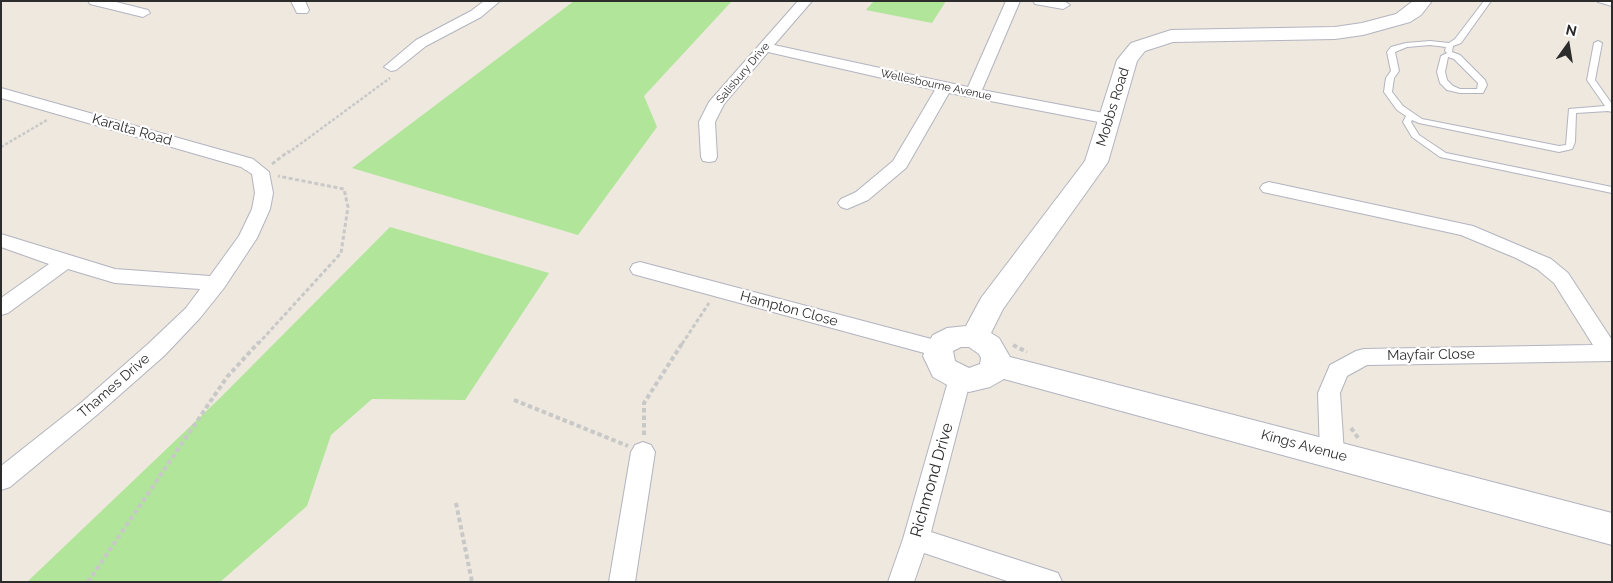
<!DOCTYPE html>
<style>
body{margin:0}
#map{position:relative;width:1613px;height:583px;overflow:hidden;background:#eee8de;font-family:Raleway,sans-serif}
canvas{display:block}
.frame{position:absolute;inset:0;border:2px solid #2c2c2c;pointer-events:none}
.north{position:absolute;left:1543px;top:20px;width:50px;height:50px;-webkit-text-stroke:4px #fff;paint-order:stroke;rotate:13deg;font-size:14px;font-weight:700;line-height:20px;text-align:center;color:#2c2c2c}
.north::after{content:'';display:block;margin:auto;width:18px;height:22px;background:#2c2c2c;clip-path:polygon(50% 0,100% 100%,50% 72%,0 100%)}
</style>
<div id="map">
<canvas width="1613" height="583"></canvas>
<div class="frame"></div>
<div class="north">N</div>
</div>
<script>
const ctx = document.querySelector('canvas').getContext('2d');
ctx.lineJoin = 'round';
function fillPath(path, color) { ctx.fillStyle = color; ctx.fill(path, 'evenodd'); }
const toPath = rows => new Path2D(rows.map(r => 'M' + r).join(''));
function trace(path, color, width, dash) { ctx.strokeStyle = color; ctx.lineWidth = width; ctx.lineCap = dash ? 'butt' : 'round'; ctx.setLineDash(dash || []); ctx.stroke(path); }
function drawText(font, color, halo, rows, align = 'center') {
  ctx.font = font + ' Raleway,sans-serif'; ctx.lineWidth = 4.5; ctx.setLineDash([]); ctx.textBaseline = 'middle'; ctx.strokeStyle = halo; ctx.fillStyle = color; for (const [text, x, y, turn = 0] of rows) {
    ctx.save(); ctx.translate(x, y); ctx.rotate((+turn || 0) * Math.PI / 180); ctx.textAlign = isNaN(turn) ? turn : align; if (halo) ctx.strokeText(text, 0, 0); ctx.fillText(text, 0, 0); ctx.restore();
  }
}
fillPath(toPath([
 [574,1,732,1,644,96,657,127,578,235,352,168],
 [874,1,946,1,932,23,866,10],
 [390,227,549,273,465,400,372,399,331,435,307,506,220,582,27,582,220,398]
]), '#b0e59a');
const lane = toPath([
 [1484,1,1491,1,1461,43,1453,46,1452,52,1460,55,1485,80,1487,85,1483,93,1460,93,1447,90,1440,83,1437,72,1441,56,1447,53,1445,51,1446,47,1430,45,1407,47,1395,52,1399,71,1394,78,1392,92,1403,106,1422,119,1559,146,1566,145,1569,109,1605,106,1587,80,1594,43,1598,41,1602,43,1595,80,1612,104,1612,112,1608,111,1576,113,1575,142,1573,147,1572,149,1559,152,1419,123,1412,120,1411,122,1419,135,1446,153,1612,187,1612,193,1440,157,1412,137,1403,122,1406,116,1397,110,1384,92,1386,78,1391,71,1387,52,1391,47,1406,43,1430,41,1449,43,1455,39,1484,1],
 [1448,57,1454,59,1478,83,1477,89,1460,89,1453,86,1447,80,1445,72,1448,57],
 [1597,1,1612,2,1612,6,1598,2,1597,1]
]);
const street = toPath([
 [88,1,112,1,148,10,150,13,143,17,90,4,88,1],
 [291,1,305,1,309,10,307,13,297,13,291,1],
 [484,1,500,1,481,17,426,46,396,70,391,71,384,67,416,40,471,11,484,1],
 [798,1,812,1,774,45,968,87,1006,1,1020,1,982,90,1109,114,1117,119,1109,124,949,93,906,168,868,200,847,209,841,207,838,203,841,199,856,192,893,161,935,90,768,52,724,104,715,122,717,157,715,161,709,162,703,161,701,157,699,122,709,102,798,1],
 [1033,1,1064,1,1070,5,1063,9,1035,4,1033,1],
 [1,88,253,159,269,172,273,193,270,209,257,238,224,288,200,318,164,356,98,414,10,487,1,490,1,466,82,402,148,344,186,308,200,289,115,283,68,269,8,313,1,315,1,298,49,264,1,247,1,234,115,269,210,276,239,236,252,209,255,193,252,174,241,167,1,98,1,88],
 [1269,182,1473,226,1551,259,1568,273,1612,340,1612,361,1367,365,1347,376,1340,393,1344,453,1340,460,1332,463,1324,460,1320,453,1318,393,1330,365,1356,351,1364,349,1593,345,1554,283,1537,269,1516,258,1461,235,1263,192,1260,188,1263,184,1269,182],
 [640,262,939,341,947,343,950,349,947,355,939,357,633,274,630,269,633,264,640,262],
 [960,369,968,372,971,378,931,532,1049,570,1058,573,1062,582,1010,582,924,553,914,582,888,582,903,539,949,378,952,372,960,369],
 [643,442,651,445,655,452,635,582,609,582,631,452,635,445,643,442]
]);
const secondary = toPath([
 [1413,1,1432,1,1421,15,1410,22,1363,35,1335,39,1173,42,1145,51,1137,61,1108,162,1003,309,991,333,999,338,1010,357,1612,513,1612,545,1004,379,990,387,969,392,949,386,933,377,923,356,929,341,933,335,947,328,966,326,981,298,1085,161,1117,60,1131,43,1171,30,1335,27,1362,23,1396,14,1413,1],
 [961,347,969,347,979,354,981,358,980,364,969,368,955,361,953,351,961,347]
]);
trace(lane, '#b2b4c0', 2);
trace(street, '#b2b4c0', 2);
trace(secondary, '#b2b4c0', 2);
trace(toPath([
 [1,147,47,120],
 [288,153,390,78]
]), '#c8c8c8', 2.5, [3, 2]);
trace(toPath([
 [272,164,289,151],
 [258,344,341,253,348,207,344,189,278,176],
 [682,344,709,303]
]), '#c8c8c8', 3, [4, 2.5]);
trace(toPath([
 [1013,345,1027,352],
 [514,400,628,446],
 [1351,428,1359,439],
 [644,435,644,403,683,342],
 [456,503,472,582],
 [88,582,227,377,259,342]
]), '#c8c8c8', 4, [4.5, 3]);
fillPath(lane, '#fff');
fillPath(street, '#fff');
fillPath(secondary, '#fff');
drawText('11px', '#2c2c2c', '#fff', [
 ["Salisbury Drive",743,73,-50],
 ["Wellesbourne Avenue",936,85,12]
]);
drawText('14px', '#2c2c2c', '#fff', [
 ["Mobbs Road",1113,107,-73],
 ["Karalta Road",132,130,16],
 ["Hampton Close",789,309,15],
 ["Mayfair Close",1431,355,-1],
 ["Thames Drive",114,386,-41],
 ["Kings Avenue",1304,446,15]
]);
drawText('16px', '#2c2c2c', '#fff', [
 ["Richmond Drive",932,480,-74]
]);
</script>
